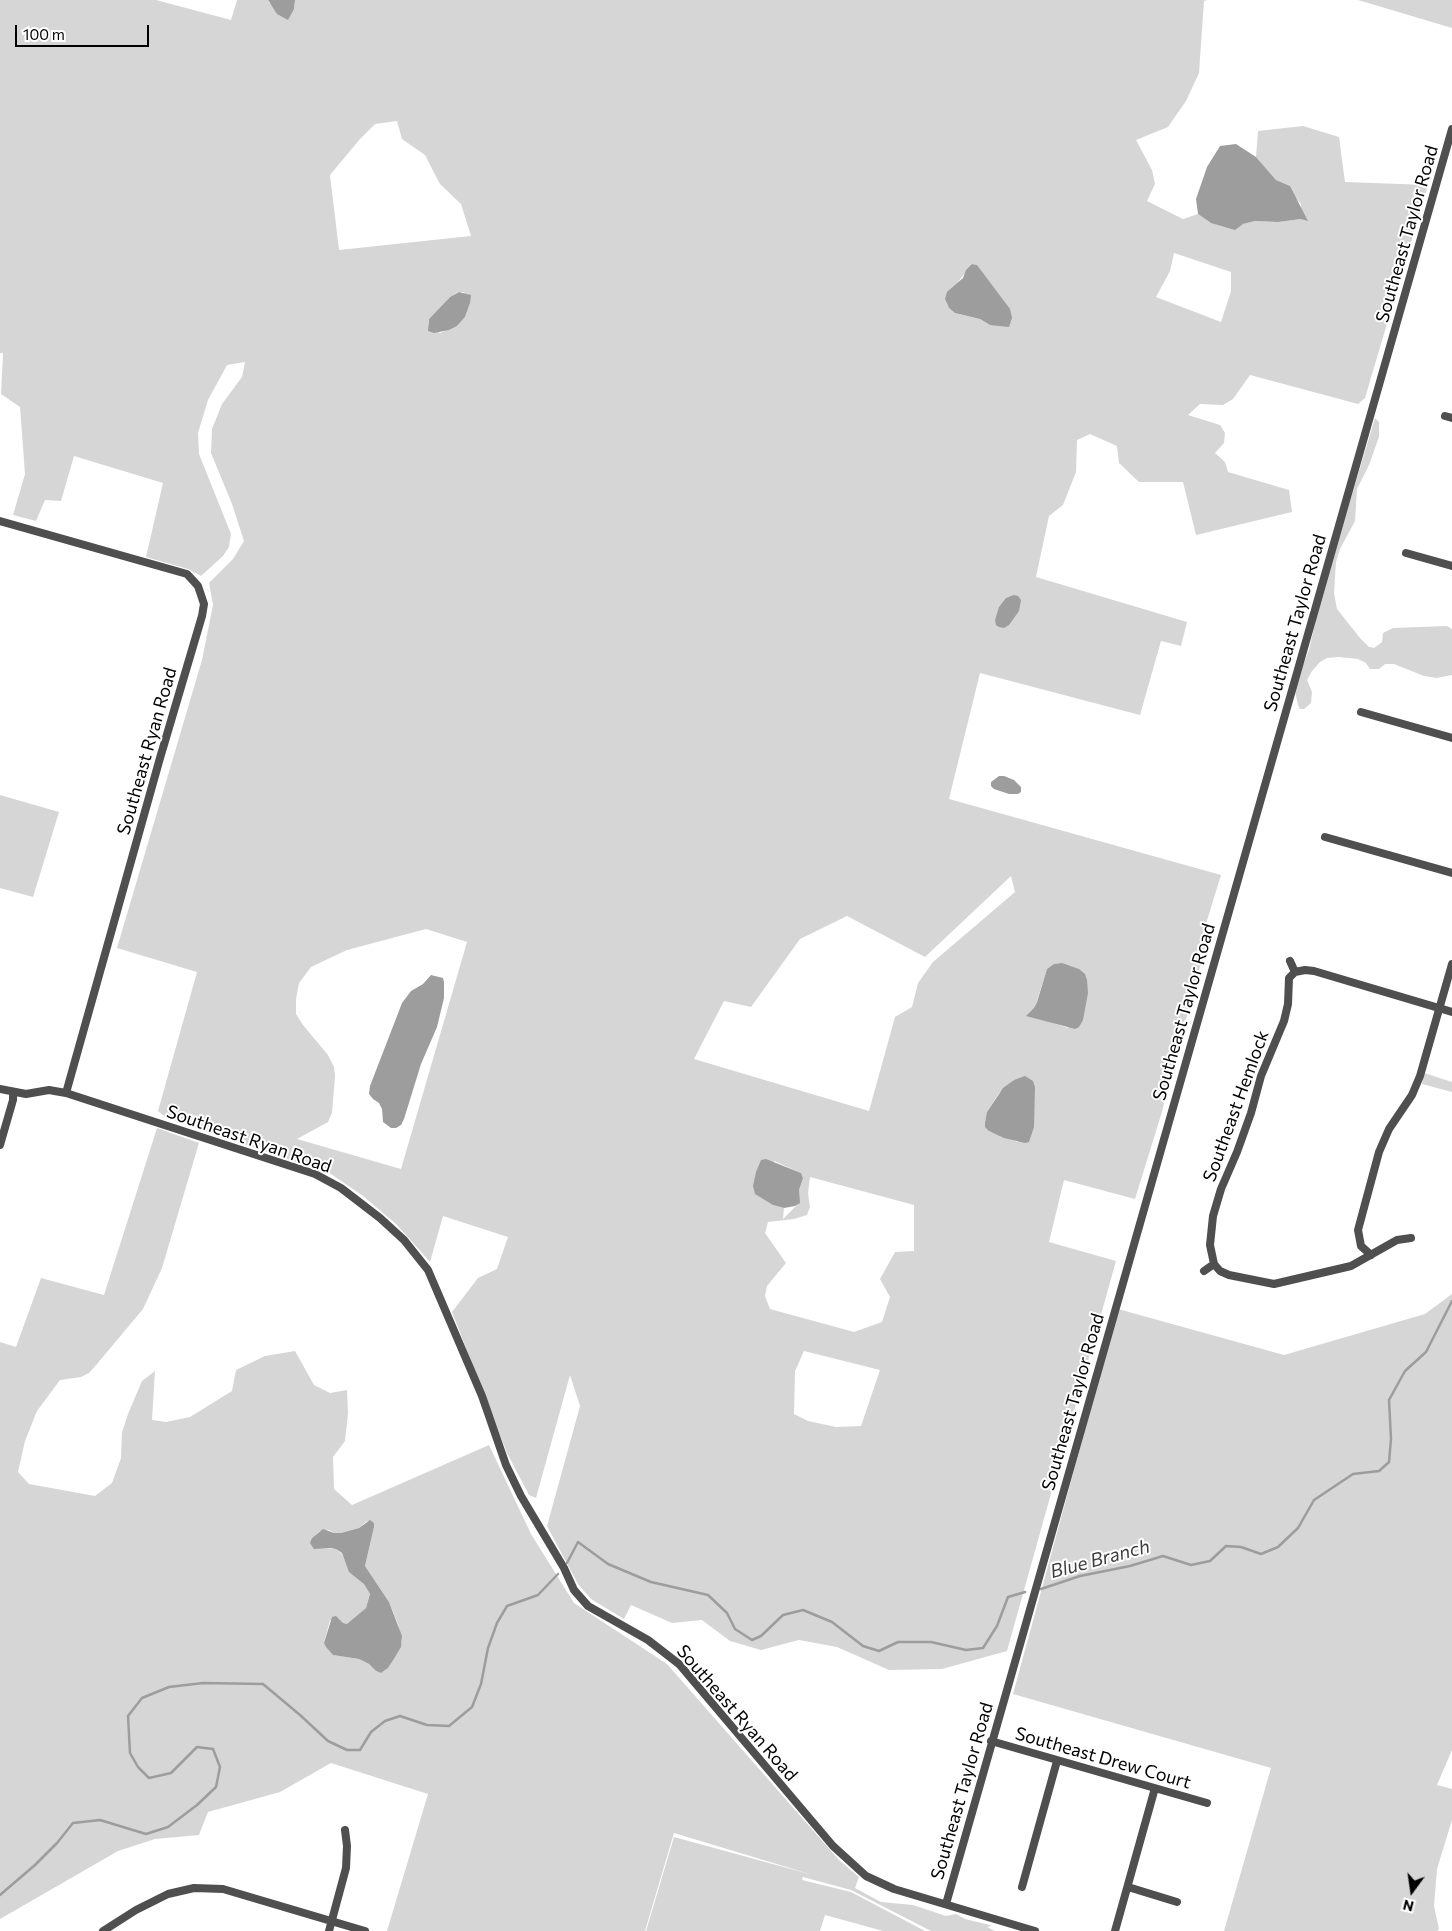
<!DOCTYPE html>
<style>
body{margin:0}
#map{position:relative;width:1452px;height:1931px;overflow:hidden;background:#fff;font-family:Commissioner,sans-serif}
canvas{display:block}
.north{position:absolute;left:1387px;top:1866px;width:50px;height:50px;-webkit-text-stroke:4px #fff;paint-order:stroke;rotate:194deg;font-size:14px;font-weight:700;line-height:20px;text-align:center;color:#000}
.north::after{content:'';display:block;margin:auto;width:18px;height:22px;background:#000;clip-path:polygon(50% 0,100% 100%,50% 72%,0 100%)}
.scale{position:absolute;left:15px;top:25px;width:134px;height:22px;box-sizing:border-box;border:2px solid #000;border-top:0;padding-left:6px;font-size:15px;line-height:18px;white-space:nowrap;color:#000;-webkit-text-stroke:4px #fff;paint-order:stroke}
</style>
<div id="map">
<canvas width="1452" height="1931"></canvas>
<div class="north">N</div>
<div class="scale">100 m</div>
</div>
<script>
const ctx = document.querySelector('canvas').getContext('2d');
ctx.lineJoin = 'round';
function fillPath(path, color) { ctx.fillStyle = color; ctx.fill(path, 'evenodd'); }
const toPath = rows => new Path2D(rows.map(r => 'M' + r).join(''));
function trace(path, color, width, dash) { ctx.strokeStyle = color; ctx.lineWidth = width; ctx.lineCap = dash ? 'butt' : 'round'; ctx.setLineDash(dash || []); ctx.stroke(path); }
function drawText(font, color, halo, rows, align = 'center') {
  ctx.font = font + ' Commissioner,sans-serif'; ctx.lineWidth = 4; ctx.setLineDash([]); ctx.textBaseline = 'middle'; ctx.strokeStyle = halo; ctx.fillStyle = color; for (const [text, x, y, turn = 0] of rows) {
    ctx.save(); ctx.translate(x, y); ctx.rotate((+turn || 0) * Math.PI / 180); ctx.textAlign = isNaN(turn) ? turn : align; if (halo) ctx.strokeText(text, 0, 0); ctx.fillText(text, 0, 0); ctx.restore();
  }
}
fillPath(toPath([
 [0,0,156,0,231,20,237,0,268,0,269,3,294,9,295,0,1207,0,1204,1,1199,73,1186,101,1168,127,1136,140,1152,170,1155,184,1147,201,1183,219,1198,214,1211,223,1243,224,1255,221,1278,222,1301,219,1301,204,1291,192,1290,186,1276,180,1256,157,1258,131,1303,126,1339,137,1345,182,1428,185,1365,398,1358,404,1250,375,1233,399,1223,405,1200,404,1188,415,1220,425,1225,433,1224,443,1215,453,1225,462,1228,472,1289,490,1292,512,1196,535,1183,482,1139,482,1119,463,1117,446,1090,434,1077,440,1076,472,1063,505,1049,516,1036,577,1187,622,1181,646,1161,641,1140,715,980,673,949,799,1221,875,1201,940,1207,940,1161,1115,1135,1199,1064,1180,1049,1242,1116,1261,1007,1651,942,1669,889,1670,837,1647,799,1640,761,1650,730,1641,702,1620,672,1623,631,1605,624,1619,591,1599,578,1584,547,1526,580,1406,570,1375,536,1498,529,1495,507,1453,452,1312,478,1278,497,1269,508,1237,443,1216,430,1262,396,1224,363,1196,331,1174,165,1117,158,1111,197,972,117,948,202,660,213,605,209,583,233,559,244,541,232,504,211,453,212,429,222,404,242,377,245,362,227,365,208,400,198,433,199,454,231,534,229,547,223,556,201,576,188,569,146,557,163,483,74,456,61,501,45,500,36,521,13,515,25,474,20,407,1,394,3,353,0,353],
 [397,121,402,139,425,155,440,184,461,204,471,236,339,250,330,175,360,139,375,124],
 [1174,253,1231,272,1231,291,1221,322,1156,297,1170,271],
 [972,264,977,265,980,269,990,325,980,319,955,313,949,308,945,299],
 [458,292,464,292,470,303,465,317,457,326,440,333,428,325,429,319,450,297],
 [1011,876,1015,892,933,962,918,983,912,1007,895,1017,869,1111,694,1059,724,1001,751,1007,800,939,847,916,925,957],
 [426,929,467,942,401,1169,297,1139,328,1122,332,1113,335,1076,334,1067,328,1055,303,1025,296,1014,296,999,299,983,311,967,347,950],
 [1047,969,1068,1028,1032,1016],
 [1014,1080,1018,1142,989,1131,987,1112,999,1093],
 [774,1161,801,1173,803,1178,799,1190,799,1203,783,1219,784,1208,773,1205],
 [810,1177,914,1205,914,1251,895,1252,880,1279,890,1297,882,1322,854,1332,770,1309,765,1296,767,1286,786,1263,765,1233,768,1222,794,1219,807,1215,810,1207,808,1193],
 [804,1351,880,1370,861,1426,836,1427,808,1421,794,1414,795,1371],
 [1358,0,1452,0,1452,28],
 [1375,418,1379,422,1379,437,1369,465,1357,489,1355,521,1340,549,1336,562,1334,593,1337,609,1360,638,1369,647,1374,648,1382,642,1383,633,1393,628,1447,626,1452,629,1452,675,1437,678,1424,676,1394,664,1385,664,1379,669,1370,669,1366,663,1358,659,1339,657,1327,658,1320,662,1312,671,1307,680,1312,692,1311,703,1304,709,1300,709,1298,705,1295,691,1301,670,1309,650,1321,598],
 [0,795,59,812,33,897,0,888],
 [1424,1073,1452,1082,1452,1092,1422,1084],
 [157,1128,199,1143,162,1268,143,1309,97,1364,89,1373,81,1377,60,1380,37,1411,25,1441,18,1472,29,1484,95,1496,112,1483,121,1458,122,1432,128,1414,142,1381,155,1371,152,1420,166,1422,190,1417,232,1391,236,1370,265,1356,295,1351,314,1385,330,1393,347,1390,348,1413,345,1441,333,1457,334,1489,352,1505,489,1445,531,1534,574,1603,667,1664,839,1860,859,1877,855,1888,881,1902,913,1905,946,1916,956,1914,965,1919,990,1925,991,1926,987,1927,995,1931,931,1931,851,1890,803,1877,802,1880,851,1892,925,1931,883,1931,825,1915,820,1931,646,1931,674,1837,813,1875,674,1833,645,1931,387,1931,428,1794,331,1763,280,1792,208,1812,199,1835,155,1839,118,1851,0,1919,0,1342,16,1347,41,1278,104,1295],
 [367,1521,374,1527,365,1566,389,1602,398,1624,402,1641,388,1668,381,1673,376,1671,369,1664,359,1659,333,1655,324,1643,330,1620,347,1624,353,1620,366,1608,370,1594,364,1584,347,1565,342,1554,336,1549,322,1548,312,1538,320,1531,329,1530,334,1533,341,1533,359,1528],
 [1452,1294,1452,1750,1437,1785,1452,1789,1452,1820,1437,1869,1434,1906,1439,1929,1437,1931,1224,1931,1271,1768,1013,1694,1118,1309,1284,1355,1425,1314]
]), '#d6d6d6');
fillPath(toPath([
 [268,0,295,0,294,9,288,20,277,14],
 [1236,144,1256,157,1276,180,1290,186,1308,221,1301,219,1278,222,1255,221,1243,224,1235,230,1211,223,1198,214,1196,199,1207,167,1220,146],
 [972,264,977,265,1010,309,1012,318,1009,327,990,325,980,319,955,313,949,308,945,299,947,292,963,278,966,270],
 [459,292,471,295,470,303,465,317,457,326,449,330,434,333,428,331,429,319,450,297],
 [1014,595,1018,596,1021,600,1019,611,1009,625,1004,628,999,627,996,625,995,620,999,607,1006,598],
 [999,776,1004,776,1014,780,1021,787,1021,792,1018,794,1009,794,994,789,991,786,991,782],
 [1062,963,1079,969,1085,974,1087,980,1088,993,1083,1020,1079,1027,1075,1029,1026,1016,1034,1008,1037,1002,1047,969,1054,964],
 [431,975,443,978,444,982,444,998,437,1027,421,1064,404,1119,401,1125,396,1128,391,1128,383,1122,382,1109,379,1103,373,1099,369,1094,370,1086,402,1003,411,991,423,984],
 [1025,1076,1033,1081,1035,1087,1034,1127,1029,1142,1025,1143,1004,1138,989,1131,985,1127,985,1123,987,1112,1003,1088,1014,1080],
 [766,1159,801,1173,803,1178,799,1190,800,1203,795,1206,784,1208,773,1205,755,1194,753,1186,756,1172,761,1160],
 [370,1520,374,1523,374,1527,365,1566,389,1602,402,1636,401,1647,395,1657,388,1668,381,1673,376,1671,369,1664,359,1659,333,1655,326,1647,324,1643,332,1617,336,1616,343,1623,347,1624,366,1608,370,1594,364,1584,349,1572,342,1553,336,1549,330,1548,314,1549,310,1543,312,1538,323,1529,334,1533,341,1533,359,1528]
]), '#9d9d9d');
trace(toPath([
 [567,1563,578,1542,608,1564,651,1582,708,1595,727,1613,735,1629,752,1640,761,1636,783,1615,803,1610,832,1622,863,1646,879,1651,898,1642,931,1642,966,1650,983,1648,997,1626,1008,1597,1025,1592],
 [1041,1589,1080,1576,1130,1566,1163,1556,1191,1565,1210,1561,1226,1546,1241,1547,1261,1554,1278,1547,1298,1528,1314,1500,1353,1474,1379,1471,1389,1462,1391,1439,1389,1400,1405,1371,1426,1352,1452,1301],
 [0,1895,35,1865,57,1843,73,1823,100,1820,146,1834,168,1827,197,1805,216,1787,220,1767,213,1749,197,1747,171,1773,149,1778,138,1767,130,1753,128,1716,142,1698,169,1687,203,1683,263,1684,300,1715,328,1741,347,1750,360,1750,371,1732,385,1721,400,1716,427,1725,449,1726,472,1707,481,1684,488,1648,497,1623,507,1606,538,1595,558,1574]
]), '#9d9d9d', 2.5);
trace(toPath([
 [1445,416,1452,418],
 [0,521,187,574,198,586,204,604,202,616,160,758,66,1093],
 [1406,553,1452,566],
 [1361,712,1452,738],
 [1325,837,1452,873],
 [1290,961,1295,972],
 [1295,972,1305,970,1314,971,1452,1012],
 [0,1089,26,1094,49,1090,66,1093,315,1174,341,1188,380,1218,404,1240,428,1270,482,1396,506,1465,521,1496,564,1568,574,1590,588,1606,648,1640,679,1664,833,1846,866,1876,894,1889,1035,1931],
 [0,1145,13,1100,13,1093],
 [1371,1255,1361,1246,1358,1230,1379,1152,1389,1129,1412,1095,1420,1076,1452,964],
 [1214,1264,1210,1245,1213,1216,1221,1189,1237,1152,1251,1113,1261,1076,1284,1021,1288,1004,1289,978,1295,972],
 [1214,1264,1220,1271,1229,1275,1274,1284,1351,1266,1397,1240,1411,1238],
 [1204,1271,1214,1264],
 [991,1741,1207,1803],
 [1022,1887,1057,1761],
 [1128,1887,1177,1902],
 [946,1904,1452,129],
 [103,1931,136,1910,168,1894,194,1888,223,1889,365,1931],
 [329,1931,346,1868,347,1846,345,1830],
 [1115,1931,1155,1788]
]), '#4f4f4f', 8);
drawText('18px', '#000', '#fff', [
 ["Southeast Taylor Road",1407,234,-74],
 ["Southeast Taylor Road",1295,623,-74],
 ["Southeast Ryan Road",147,751,-74],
 ["Southeast Taylor Road",1184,1012,-74],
 ["Southeast Hemlock",1236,1106,-70],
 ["Southeast Ryan Road",249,1139,19],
 ["Southeast Taylor Road",1073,1402,-74],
 ["Southeast Ryan Road",737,1713,49],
 ["Southeast Drew Court",1103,1758,16],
 ["Southeast Taylor Road",962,1791,-74]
]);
drawText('italic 19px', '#3e3e3e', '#fff', [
 ["Blue Branch",1100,1559,-15]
]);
</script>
